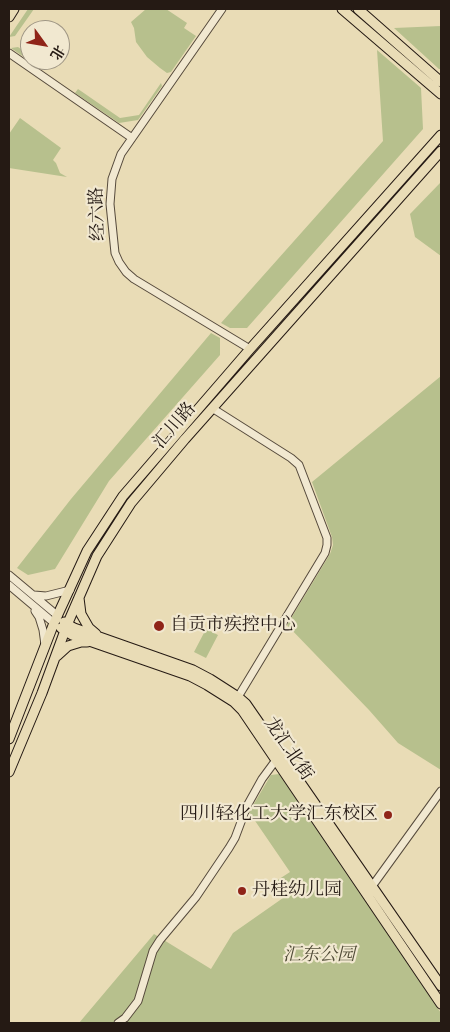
<!DOCTYPE html>
<meta charset="utf-8">
<style>
body{margin:0}
#map{position:relative;width:450px;height:1032px;overflow:hidden;background:#e9dcb6;font-family:Alegreya,"Noto Serif SC",serif}
canvas{display:block}
.frame{position:absolute;inset:0;border:10px solid #251a14;pointer-events:none}
.north{position:absolute;left:20px;top:20px;width:50px;height:50px;box-sizing:border-box;background:#f1e8d0;border:1px solid #9f9685;border-radius:50%;rotate:122deg;font-size:14px;font-weight:700;line-height:20px;text-align:center;color:#251a14}
.north::after{content:'';display:block;margin:auto;width:18px;height:22px;background:#8f2418;clip-path:polygon(50% 0,100% 100%,50% 72%,0 100%)}
</style>
<div id="map">
<canvas width="450" height="1032"></canvas>
<div class="frame"></div>
<div class="north">北</div>
</div>
<script>
const ctx = document.querySelector('canvas').getContext('2d');
ctx.lineJoin = 'round';
function fillPath(path, color) { ctx.fillStyle = color; ctx.fill(path, 'evenodd'); }
const toPath = rows => new Path2D(rows.map(r => 'M' + r).join(''));
function trace(path, color, width, dash) { ctx.strokeStyle = color; ctx.lineWidth = width; ctx.lineCap = dash ? 'butt' : 'round'; ctx.setLineDash(dash || []); ctx.stroke(path); }
function drawText(font, color, halo, rows, align = 'center') {
  ctx.font = font + ' Alegreya,"Noto Serif SC",serif'; ctx.lineWidth = 4.5; ctx.setLineDash([]); ctx.textBaseline = 'middle'; ctx.strokeStyle = halo; ctx.fillStyle = color; for (const [text, x, y, turn = 0] of rows) {
    ctx.save(); ctx.translate(x, y); ctx.rotate((+turn || 0) * Math.PI / 180); ctx.textAlign = isNaN(turn) ? turn : align; if (halo) ctx.strokeText(text, 0, 0); ctx.fillText(text, 0, 0); ctx.restore();
  }
}
fillPath(toPath([
 [28,9,34,9,15,36,9,37],
 [146,9,166,9,187,23,184,28,196,36,171,72,167,73,160,68,147,57,136,42,134,28,131,22],
 [441,26,441,69,439,69,394,28],
 [18,47,30,55,30,60,37,60,44,65,43,67,41,69,11,48],
 [377,50,421,88,423,129,247,328,230,328,221,323,383,141],
 [161,83,162,86,138,120,119,123,75,93,78,89,120,118,139,115],
 [20,118,61,148,53,160,56,163,60,173,67,177,9,168,9,134],
 [441,182,441,256,415,237,410,214],
 [211,333,220,338,220,355,109,481,55,569,28,575,17,568,71,499],
 [441,376,441,770,398,743,369,710,287,625,330,554,333,545,332,537,312,482],
 [206,629,218,635,206,658,194,652],
 [279,774,441,1013,441,1023,79,1023,154,934,211,969,233,933,283,898,273,883,290,872,249,812,271,775]
]), '#b7c08d');
const minor = toPath([
 [222,9,121,154,112,179,110,204,115,253,119,262,126,272,134,279,250,349],
 [9,53,132,138],
 [212,408,291,458,299,465,327,538,327,545,325,553,238,697],
 [9,575,58,616],
 [9,585,54,623],
 [34,595,46,596,70,590],
 [35,611,39,617,43,630,45,645],
 [373,885,441,791],
 [118,1023,125,1018,138,1001,153,951,160,940,196,897,229,848,235,838,247,806,262,779,276,760]
]);
const major = toPath([
 [342,9,441,94],
 [358,9,441,82],
 [9,17,14,9],
 [79,598,81,614,89,628,96,634],
 [64,622,74,628,193,670,210,679,238,697,246,704,441,986],
 [61,628,72,635,190,676,207,685,234,702,242,710,441,1004],
 [57,656,68,646,81,642,87,642],
 [9,739,54,623,87,551,123,496,250,349,441,135],
 [9,772,42,693,67,625,97,556,131,503,185,439,441,151]
]);
trace(minor, '#564a3c', 9);
trace(major, '#251a14', 11);
trace(minor, '#f1e8d0', 7);
trace(major, '#e9dcb6', 9);
for (const [x, y, r, color] of [
 [159,626,6,"#8f2418"],
 [388,815,5,"#8f2418"],
 [242,891,5,"#8f2418"]
]) { const dot = new Path2D(); dot.arc(x, y, r, 0, 2 * Math.PI); ctx.fillStyle = color; ctx.fill(dot); trace(dot, '#f1e8d0', 2); }
drawText('18px', '#251a14', '#f1e8d0', [
 ["经六路",98,214,-92],
 ["汇川路",175,426,-49],
 ["龙汇北街",288,749,56]
]);
drawText('18px', '#251a14', '#f1e8d0', [
 ["自贡市疾控中心",170,626],
 ["四川轻化工大学汇东校区",378,815,"right"],
 ["丹桂幼儿园",252,891]
], 'left');
drawText('italic 18px', '#514c38', '#f1e8d0', [
 ["汇东公园",319,956]
]);
</script>
